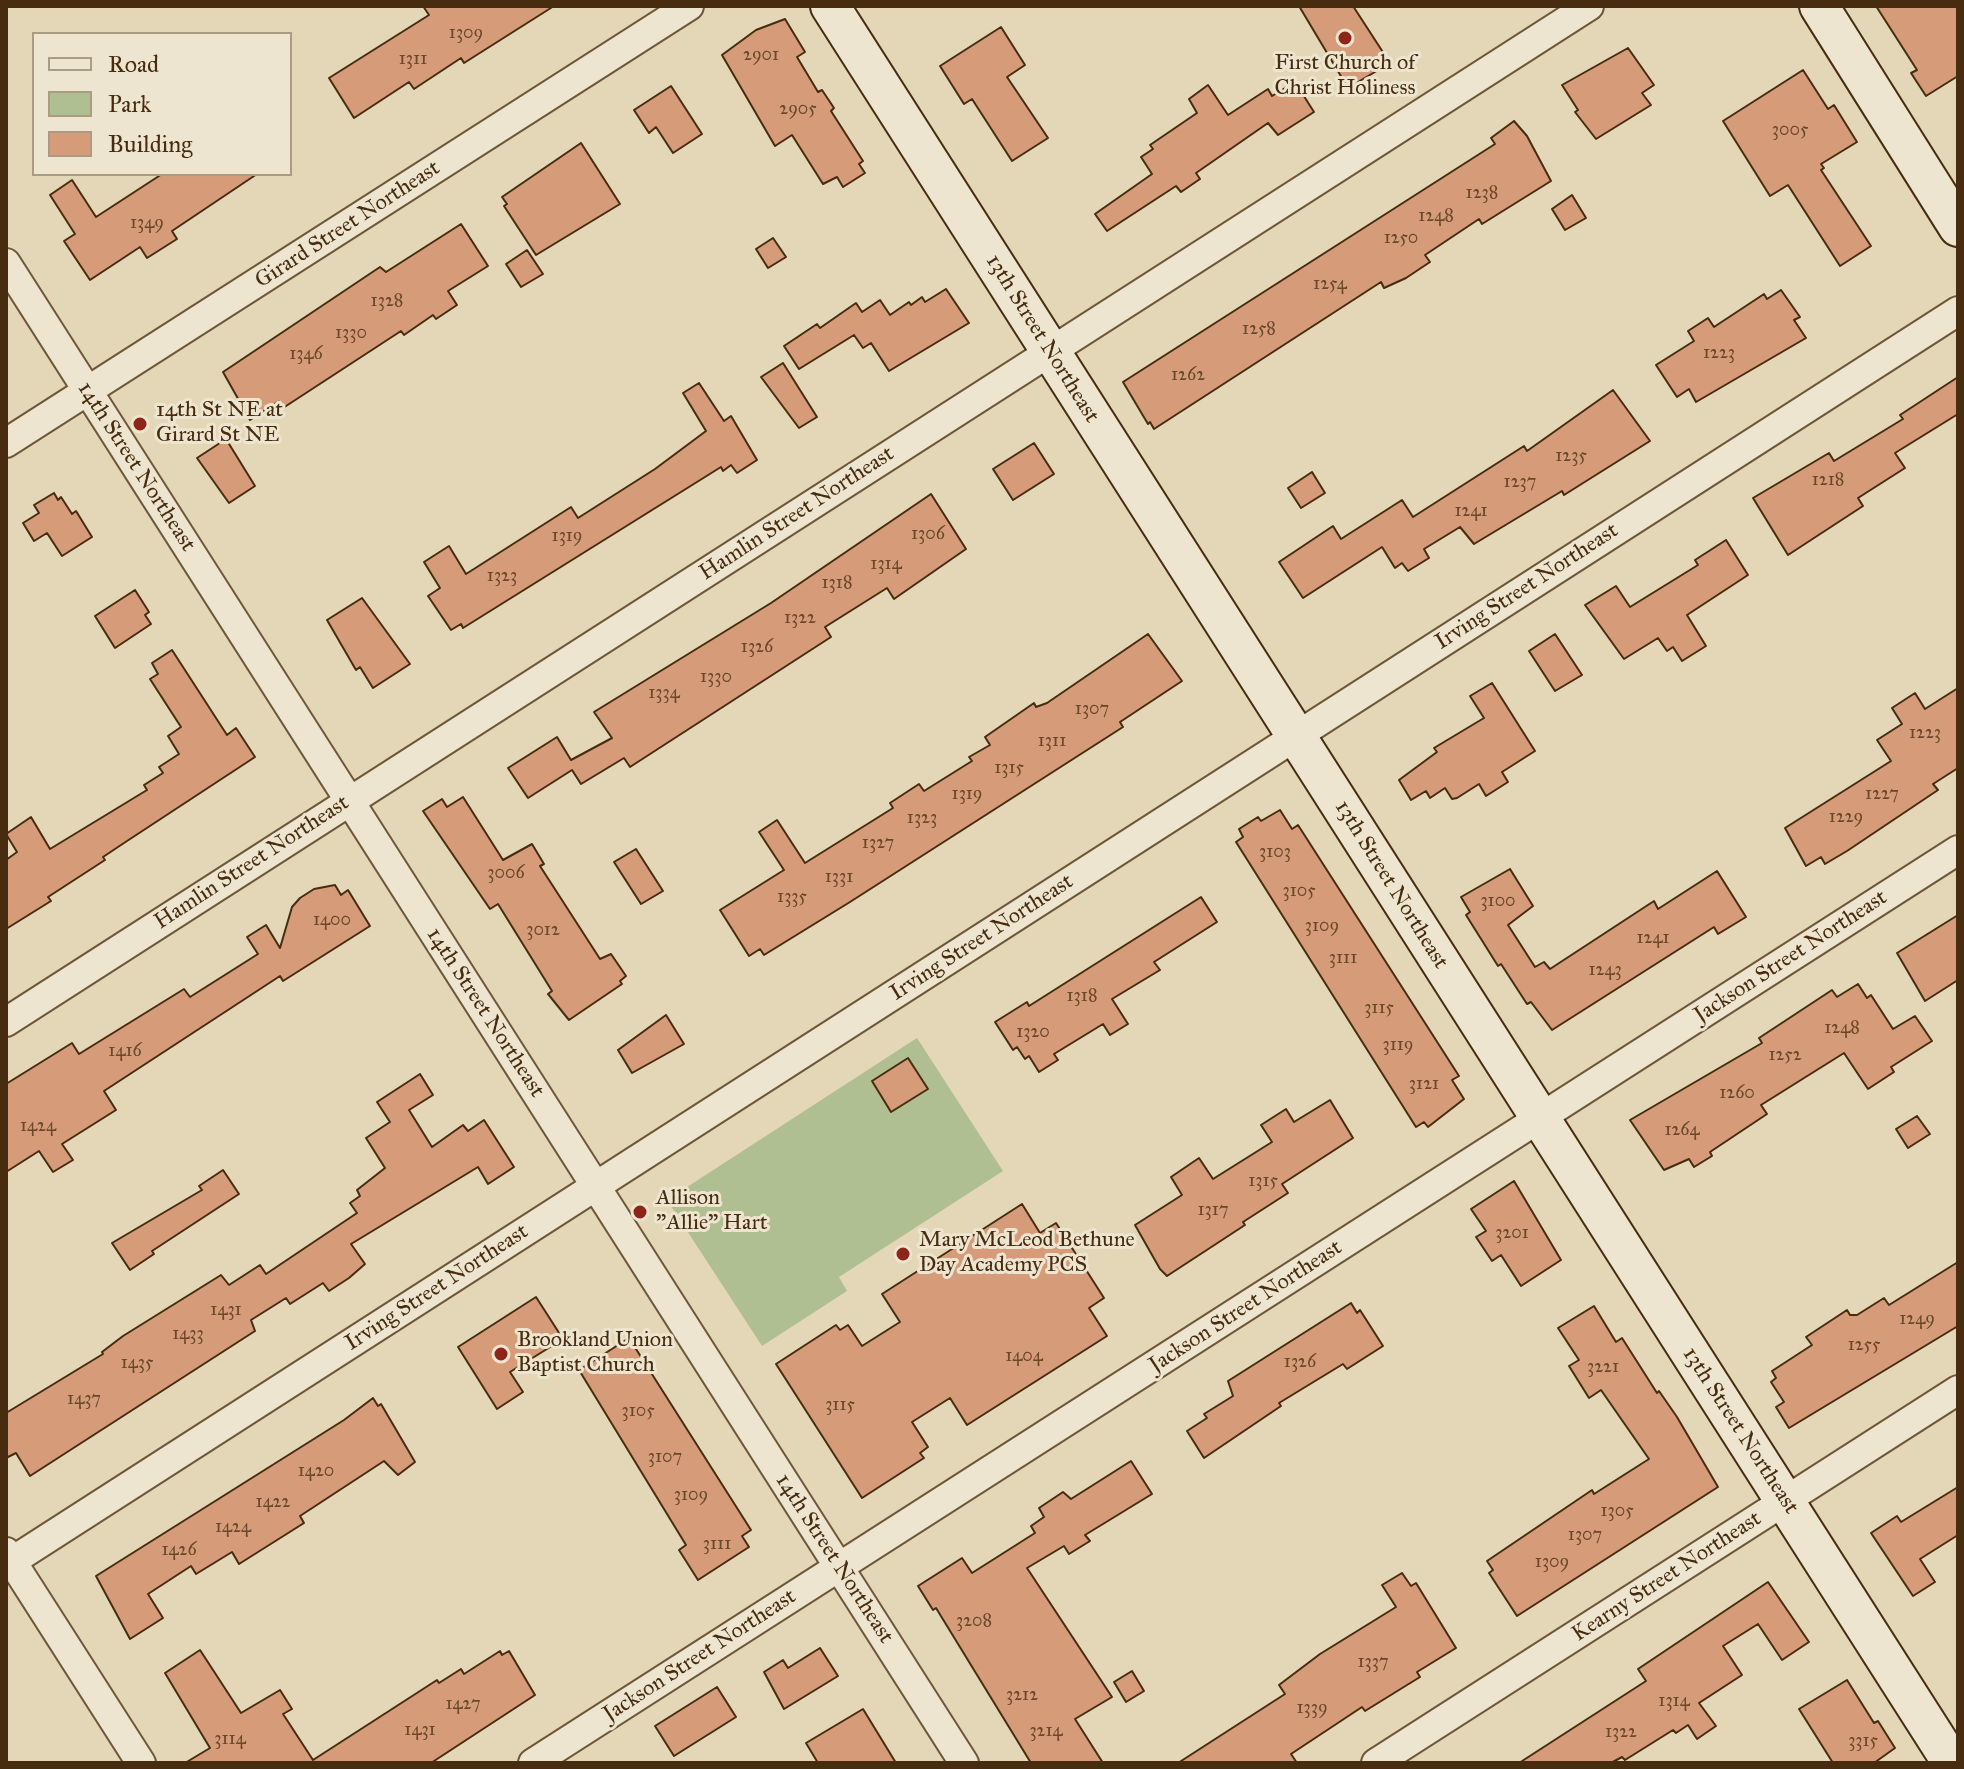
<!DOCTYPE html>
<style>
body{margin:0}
#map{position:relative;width:1964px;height:1769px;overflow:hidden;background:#e4d7b7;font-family:"IM FELL Great Primer",serif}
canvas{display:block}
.frame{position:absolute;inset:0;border:8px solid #472c0f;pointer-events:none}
.legend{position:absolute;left:32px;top:32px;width:260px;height:144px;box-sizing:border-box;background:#ede5d0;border:2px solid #ab9b83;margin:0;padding:10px 14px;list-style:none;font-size:24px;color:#472c0f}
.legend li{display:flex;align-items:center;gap:16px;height:40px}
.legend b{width:40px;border:2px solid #ab9b83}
</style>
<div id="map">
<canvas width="1964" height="1769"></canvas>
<div class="frame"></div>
<ul class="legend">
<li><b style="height:10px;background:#ede5d0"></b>Road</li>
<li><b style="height:22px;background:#afbf92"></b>Park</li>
<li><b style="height:22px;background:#d69c7a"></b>Building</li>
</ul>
</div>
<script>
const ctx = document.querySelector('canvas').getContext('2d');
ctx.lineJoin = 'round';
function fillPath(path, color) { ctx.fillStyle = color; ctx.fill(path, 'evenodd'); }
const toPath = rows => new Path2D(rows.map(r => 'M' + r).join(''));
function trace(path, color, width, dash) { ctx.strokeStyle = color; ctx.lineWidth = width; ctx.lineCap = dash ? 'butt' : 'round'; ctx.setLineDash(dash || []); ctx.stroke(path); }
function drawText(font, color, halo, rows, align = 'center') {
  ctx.font = font + ' "IM FELL Great Primer",serif'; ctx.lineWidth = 6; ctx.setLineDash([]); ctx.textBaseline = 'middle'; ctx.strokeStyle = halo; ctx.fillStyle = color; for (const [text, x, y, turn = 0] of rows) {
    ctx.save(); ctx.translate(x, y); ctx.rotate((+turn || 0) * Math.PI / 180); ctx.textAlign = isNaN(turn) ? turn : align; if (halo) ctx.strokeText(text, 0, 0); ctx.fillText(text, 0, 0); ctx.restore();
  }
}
fillPath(toPath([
 [917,1038,1003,1171,839,1277,847,1291,762,1346,667,1200]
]), '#afbf92');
const building = toPath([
 [423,6,554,6,464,63,461,58,414,89,409,82,354,118,329,78,429,15,423,6],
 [1299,6,1353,6,1390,63,1348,88,1299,6],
 [1876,6,1958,6,1958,76,1926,96,1911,73,1917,70,1876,6],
 [785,19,805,52,797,57,818,92,822,90,834,108,831,111,863,161,859,164,865,173,843,187,837,177,823,184,792,135,775,146,722,55,756,30,785,19],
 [1001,27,1025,65,1007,77,1048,138,1012,161,972,99,964,104,940,66,1001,27],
 [1628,48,1654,85,1642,93,1651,105,1596,139,1575,112,1578,110,1562,85,1628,48],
 [1803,70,1828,109,1834,105,1857,142,1821,164,1824,168,1821,170,1871,246,1840,266,1788,185,1770,196,1723,121,1803,70],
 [1295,82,1314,112,1278,135,1268,123,1196,173,1200,179,1181,192,1176,186,1107,231,1095,214,1152,174,1141,157,1153,149,1150,145,1197,113,1189,99,1208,85,1228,115,1268,89,1272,96,1295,82],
 [671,86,702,134,673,153,656,127,649,133,634,110,671,86],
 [1514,121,1527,136,1551,181,1482,224,1479,219,1425,255,1430,262,1406,278,1384,288,1381,282,1154,429,1150,422,1148,424,1123,382,1495,144,1491,138,1514,121],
 [581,143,620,204,536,255,504,206,507,204,502,197,581,143],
 [162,174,257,174,172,231,177,239,147,258,140,247,90,280,64,241,75,234,50,195,72,180,96,217,162,174],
 [1572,195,1586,218,1565,230,1552,209,1572,195],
 [461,224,488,266,448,291,457,305,436,319,433,315,404,335,401,331,283,408,279,401,250,420,223,372,380,267,386,272,461,224],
 [773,238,786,257,768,268,756,249,773,238],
 [527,250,543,274,521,287,506,264,527,250],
 [946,289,969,323,889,371,871,343,863,348,854,335,799,369,784,346,817,324,820,328,856,303,862,312,880,300,890,315,909,302,911,305,922,297,925,302,946,289],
 [1781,290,1800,317,1794,320,1806,338,1696,402,1689,389,1677,397,1656,365,1694,341,1688,331,1708,318,1714,327,1764,294,1767,299,1781,290],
 [783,363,817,417,799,428,761,377,783,363],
 [1958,377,1958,414,1895,453,1905,468,1858,498,1863,506,1788,555,1753,498,1829,453,1834,461,1903,419,1900,415,1958,377],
 [699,383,724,421,731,416,757,460,737,473,731,465,723,471,721,467,463,628,461,624,451,630,428,596,440,588,424,562,449,546,466,574,571,507,578,518,655,469,706,431,683,393,699,383],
 [1613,390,1650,441,1564,495,1562,491,1474,544,1460,527,1424,549,1429,558,1408,571,1402,563,1395,568,1382,547,1303,598,1279,562,1333,526,1341,539,1402,500,1413,517,1524,446,1527,451,1613,390],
 [226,439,255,486,229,503,197,458,226,439],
 [1034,443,1054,474,1013,500,993,469,1034,443],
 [1312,472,1325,493,1301,508,1288,488,1312,472],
 [54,493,58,500,61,497,72,514,76,511,92,537,62,556,47,533,34,541,23,523,39,513,34,505,54,493],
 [931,494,966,549,894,599,887,588,825,627,831,637,630,767,624,758,581,784,572,770,528,798,508,768,557,737,571,760,612,738,594,712,771,603,931,494],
 [1726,540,1748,575,1687,615,1706,646,1682,661,1673,647,1667,651,1658,638,1624,659,1585,605,1616,586,1630,607,1698,565,1695,560,1726,540],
 [135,590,149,612,145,615,151,624,115,648,95,616,135,590],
 [362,598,410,664,373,688,360,667,356,670,327,620,362,598],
 [1148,634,1182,681,1120,722,1123,727,850,902,764,955,760,949,749,956,720,910,784,870,759,832,777,820,805,863,893,808,890,803,919,784,924,791,972,761,969,757,990,745,985,737,1034,703,1036,707,1047,703,1148,634],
 [1555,634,1582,675,1555,691,1529,651,1555,634],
 [172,650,227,735,236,728,255,757,124,843,103,857,105,860,48,897,51,901,6,929,6,860,17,852,6,834,31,817,50,849,147,790,144,785,163,773,159,767,179,754,168,736,181,727,150,679,158,674,152,663,172,650],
 [1492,683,1535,751,1502,772,1508,782,1486,796,1479,784,1457,798,1452,799,1445,788,1430,798,1426,791,1411,800,1399,780,1437,752,1434,748,1484,718,1470,696,1492,683],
 [1958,688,1958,768,1933,784,1938,790,1847,851,1825,864,1821,857,1806,866,1785,828,1891,761,1877,740,1902,724,1892,708,1915,693,1925,709,1958,688],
 [463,797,503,860,532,844,544,864,540,866,600,959,611,954,626,976,620,981,622,984,569,1020,548,994,552,991,498,904,490,909,423,811,442,799,447,807,463,797],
 [1280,810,1292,829,1298,825,1459,1076,1452,1080,1464,1099,1428,1127,1424,1122,1416,1127,1236,842,1243,837,1239,829,1258,817,1261,821,1280,810],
 [636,849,663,891,641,904,614,862,636,849],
 [1510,869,1533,906,1508,925,1535,967,1544,962,1550,969,1654,901,1658,909,1717,871,1746,917,1718,934,1714,927,1552,1030,1531,1002,1527,1004,1501,964,1498,966,1466,915,1470,912,1461,897,1510,869],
 [335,885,341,895,348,890,370,926,283,981,280,976,104,1091,116,1110,62,1144,73,1160,53,1172,39,1151,6,1172,6,1084,72,1043,79,1054,184,989,190,997,258,954,247,937,266,925,280,948,292,907,300,898,314,889,335,885],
 [1201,897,1217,922,1154,962,1160,970,1112,999,1128,1024,1110,1035,1103,1024,1054,1054,1058,1060,1039,1072,1029,1056,1025,1059,1017,1047,1013,1050,995,1022,1027,1002,1029,1006,1201,897],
 [1958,915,1958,980,1925,1001,1897,953,1958,915],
 [1858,984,1867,998,1871,995,1893,1029,1915,1016,1932,1041,1891,1067,1894,1072,1868,1089,1844,1053,1761,1105,1767,1114,1710,1152,1712,1156,1694,1167,1689,1159,1664,1170,1630,1120,1762,1043,1759,1038,1832,990,1837,997,1858,984],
 [666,1015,684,1044,632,1073,618,1050,666,1015],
 [908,1058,928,1089,891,1112,872,1081,908,1058],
 [420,1074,433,1095,409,1110,432,1147,463,1125,468,1131,484,1120,514,1167,488,1184,478,1167,351,1244,365,1264,349,1278,329,1291,323,1283,290,1304,286,1298,251,1320,255,1331,30,1476,16,1453,6,1458,6,1413,103,1354,102,1352,123,1336,221,1275,229,1285,260,1265,266,1274,357,1213,350,1203,360,1196,357,1190,385,1168,366,1138,390,1122,377,1102,420,1074],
 [1330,1100,1353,1138,1282,1184,1288,1193,1243,1222,1245,1225,1167,1276,1160,1269,1135,1225,1182,1195,1171,1177,1199,1158,1213,1179,1272,1142,1261,1125,1286,1109,1294,1122,1330,1100],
 [1917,1116,1930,1134,1908,1148,1896,1129,1917,1116],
 [223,1170,239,1194,152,1251,154,1254,130,1270,112,1243,202,1190,199,1186,223,1170],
 [1514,1181,1561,1260,1521,1286,1501,1255,1492,1261,1476,1237,1486,1231,1471,1209,1514,1181],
 [1022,1204,1040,1233,1056,1223,1104,1298,1089,1308,1107,1336,967,1425,950,1398,912,1422,928,1447,920,1453,924,1458,862,1498,776,1364,836,1325,840,1330,848,1325,862,1346,900,1322,882,1294,1022,1204],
 [1958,1262,1958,1326,1789,1428,1776,1407,1784,1402,1771,1382,1776,1378,1772,1371,1812,1345,1806,1337,1847,1310,1850,1315,1857,1315,1884,1298,1889,1305,1958,1262],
 [536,1297,563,1339,510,1372,523,1392,497,1409,458,1347,536,1297],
 [1351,1303,1357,1313,1360,1310,1383,1346,1347,1369,1343,1364,1279,1403,1281,1406,1204,1458,1187,1431,1207,1418,1204,1414,1233,1396,1228,1381,1351,1303],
 [1594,1306,1616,1342,1622,1338,1657,1393,1659,1391,1677,1417,1718,1487,1517,1616,1489,1573,1493,1570,1487,1561,1592,1490,1594,1494,1649,1459,1601,1390,1589,1398,1569,1366,1579,1360,1558,1328,1594,1306],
 [629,1338,751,1530,742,1536,749,1547,698,1580,679,1550,686,1545,579,1370,629,1338],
 [373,1398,378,1406,381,1404,415,1462,398,1475,384,1461,300,1516,304,1523,239,1564,232,1552,196,1574,191,1566,148,1594,163,1618,130,1639,96,1576,344,1420,373,1398],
 [1131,1461,1152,1494,1085,1535,1090,1541,1069,1554,1064,1546,1027,1568,1112,1697,1075,1719,1103,1763,1031,1763,936,1608,933,1610,918,1586,962,1558,972,1573,1035,1533,1031,1526,1044,1517,1039,1508,1063,1492,1071,1499,1131,1461],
 [1958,1487,1958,1535,1920,1559,1935,1582,1913,1596,1871,1533,1897,1516,1901,1522,1958,1487],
 [1402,1573,1411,1586,1416,1583,1456,1648,1417,1672,1420,1677,1365,1711,1362,1707,1291,1754,1297,1763,1178,1763,1285,1694,1279,1685,1320,1654,1396,1607,1382,1585,1402,1573],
 [1768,1582,1809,1642,1782,1660,1758,1624,1723,1646,1742,1675,1699,1703,1716,1726,1697,1739,1688,1725,1676,1733,1673,1730,1625,1760,1622,1757,1611,1763,1519,1763,1646,1681,1638,1669,1768,1582],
 [820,1648,838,1676,784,1709,764,1672,783,1660,788,1668,820,1648],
 [200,1650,241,1713,280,1690,292,1709,283,1714,313,1760,437,1680,439,1683,461,1669,464,1674,500,1651,502,1655,509,1651,535,1695,431,1763,185,1763,210,1748,165,1673,200,1650],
 [1132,1671,1144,1691,1126,1702,1114,1682,1132,1671],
 [1847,1680,1874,1723,1878,1721,1895,1748,1874,1763,1833,1763,1799,1709,1847,1680],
 [717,1687,736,1717,674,1756,655,1726,717,1687],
 [863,1709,896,1763,818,1763,806,1743,863,1709]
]);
fillPath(building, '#d69c7a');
trace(building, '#472c0f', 2);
const street = toPath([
 [6,263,964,1763],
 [6,443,689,6],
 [6,1022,1589,6],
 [6,1552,141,1763],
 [6,1565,1958,311],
 [533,1763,1958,850],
 [1376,1763,1958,1390]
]);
const secondary = toPath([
 [830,6,1952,1763],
 [1819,6,1958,227]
]);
trace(street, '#6e5739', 32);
trace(secondary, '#472c0f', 42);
trace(street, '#ede5d0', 28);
trace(secondary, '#ede5d0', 38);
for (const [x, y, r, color] of [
 [1345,38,8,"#8f2418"],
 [140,424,8,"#8f2418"],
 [640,1212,8,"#8f2418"],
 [903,1254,8,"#8f2418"],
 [501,1354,8,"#8f2418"]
]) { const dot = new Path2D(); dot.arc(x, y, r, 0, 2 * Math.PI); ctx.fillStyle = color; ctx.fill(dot); trace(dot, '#ede5d0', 3); }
drawText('18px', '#6b482a', null, [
 ["1309",466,34],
 ["2901",761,56],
 ["1311",413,60],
 ["2905",798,110],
 ["3005",1790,131],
 ["1238",1482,194],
 ["1248",1436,217],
 ["1349",147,224],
 ["1250",1401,239],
 ["1254",1330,285],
 ["1328",387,302],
 ["1258",1259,330],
 ["1330",351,334],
 ["1223",1719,354],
 ["1346",306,355],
 ["1262",1188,376],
 ["1235",1571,457],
 ["1218",1828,481],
 ["1237",1520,483],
 ["1241",1471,512],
 ["1306",928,535],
 ["1319",567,537],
 ["1314",886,565],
 ["1323",502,577],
 ["1318",837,584],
 ["1322",800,619],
 ["1326",757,648],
 ["1330",716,678],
 ["1334",664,694],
 ["1307",1092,710],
 ["1223",1925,734],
 ["1311",1052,742],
 ["1315",1009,769],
 ["1319",967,795],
 ["1227",1882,795],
 ["1229",1846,818],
 ["1323",922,819],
 ["1327",878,844],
 ["3103",1275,853],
 ["3006",506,874],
 ["1331",839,878],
 ["3105",1299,892],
 ["1335",792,898],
 ["3100",1498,902],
 ["1400",332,921],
 ["3109",1322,927],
 ["3012",543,931],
 ["1241",1653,939],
 ["3111",1343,959],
 ["1243",1605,971],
 ["1318",1082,997],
 ["3115",1379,1009],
 ["1248",1842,1029],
 ["1320",1033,1033],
 ["3119",1398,1046],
 ["1416",125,1052],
 ["1252",1785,1056],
 ["3121",1424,1085],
 ["1260",1737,1094],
 ["1424",38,1127],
 ["1264",1682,1131],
 ["1315",1263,1182],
 ["1317",1213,1211],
 ["3201",1512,1234],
 ["1431",226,1311],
 ["1249",1917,1320],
 ["1433",188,1335],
 ["1255",1864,1346],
 ["1404",1024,1357],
 ["1326",1300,1363],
 ["1435",137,1364],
 ["3221",1603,1368],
 ["1437",84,1400],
 ["3115",840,1406],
 ["3105",638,1412],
 ["3107",665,1458],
 ["1420",316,1472],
 ["3109",691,1496],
 ["1422",273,1503],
 ["1305",1617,1512],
 ["1424",233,1528],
 ["1307",1585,1536],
 ["3111",717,1545],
 ["1426",179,1551],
 ["1309",1552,1563],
 ["3208",974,1622],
 ["1337",1373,1663],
 ["3212",1022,1696],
 ["1314",1674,1702],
 ["1427",463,1705],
 ["1339",1312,1709],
 ["1431",420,1731],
 ["3214",1046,1732],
 ["1322",1621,1733],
 ["3114",230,1740],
 ["3315",1863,1742]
]);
drawText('22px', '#472c0f', '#ede5d0', [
 ["First Church of",1345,64,"center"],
 ["Christ Holiness",1345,89,"center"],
 ["14th St NE at",156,411],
 ["Girard St NE",156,436],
 ["Allison",656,1199],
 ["\"Allie\" Hart",656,1224],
 ["Mary McLeod Bethune",919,1241],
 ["Day Academy PCS",919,1266],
 ["Brookland Union",517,1341],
 ["Baptist Church",517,1366]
], 'left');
drawText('22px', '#472c0f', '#ede5d0', [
 ["Girard Street Northeast",348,225,-33],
 ["13th Street Northeast",1042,339,58],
 ["14th Street Northeast",136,467,57],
 ["Hamlin Street Northeast",797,514,-33],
 ["Irving Street Northeast",1527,587,-33],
 ["Hamlin Street Northeast",252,863,-33],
 ["13th Street Northeast",1391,885,58],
 ["Irving Street Northeast",982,938,-33],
 ["Jackson Street Northeast",1791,957,-33],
 ["14th Street Northeast",485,1013,57],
 ["Irving Street Northeast",437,1288,-33],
 ["Jackson Street Northeast",1246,1307,-33],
 ["13th Street Northeast",1740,1431,57],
 ["14th Street Northeast",834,1559,57],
 ["Kearny Street Northeast",1667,1577,-33],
 ["Jackson Street Northeast",700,1656,-33]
]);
</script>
